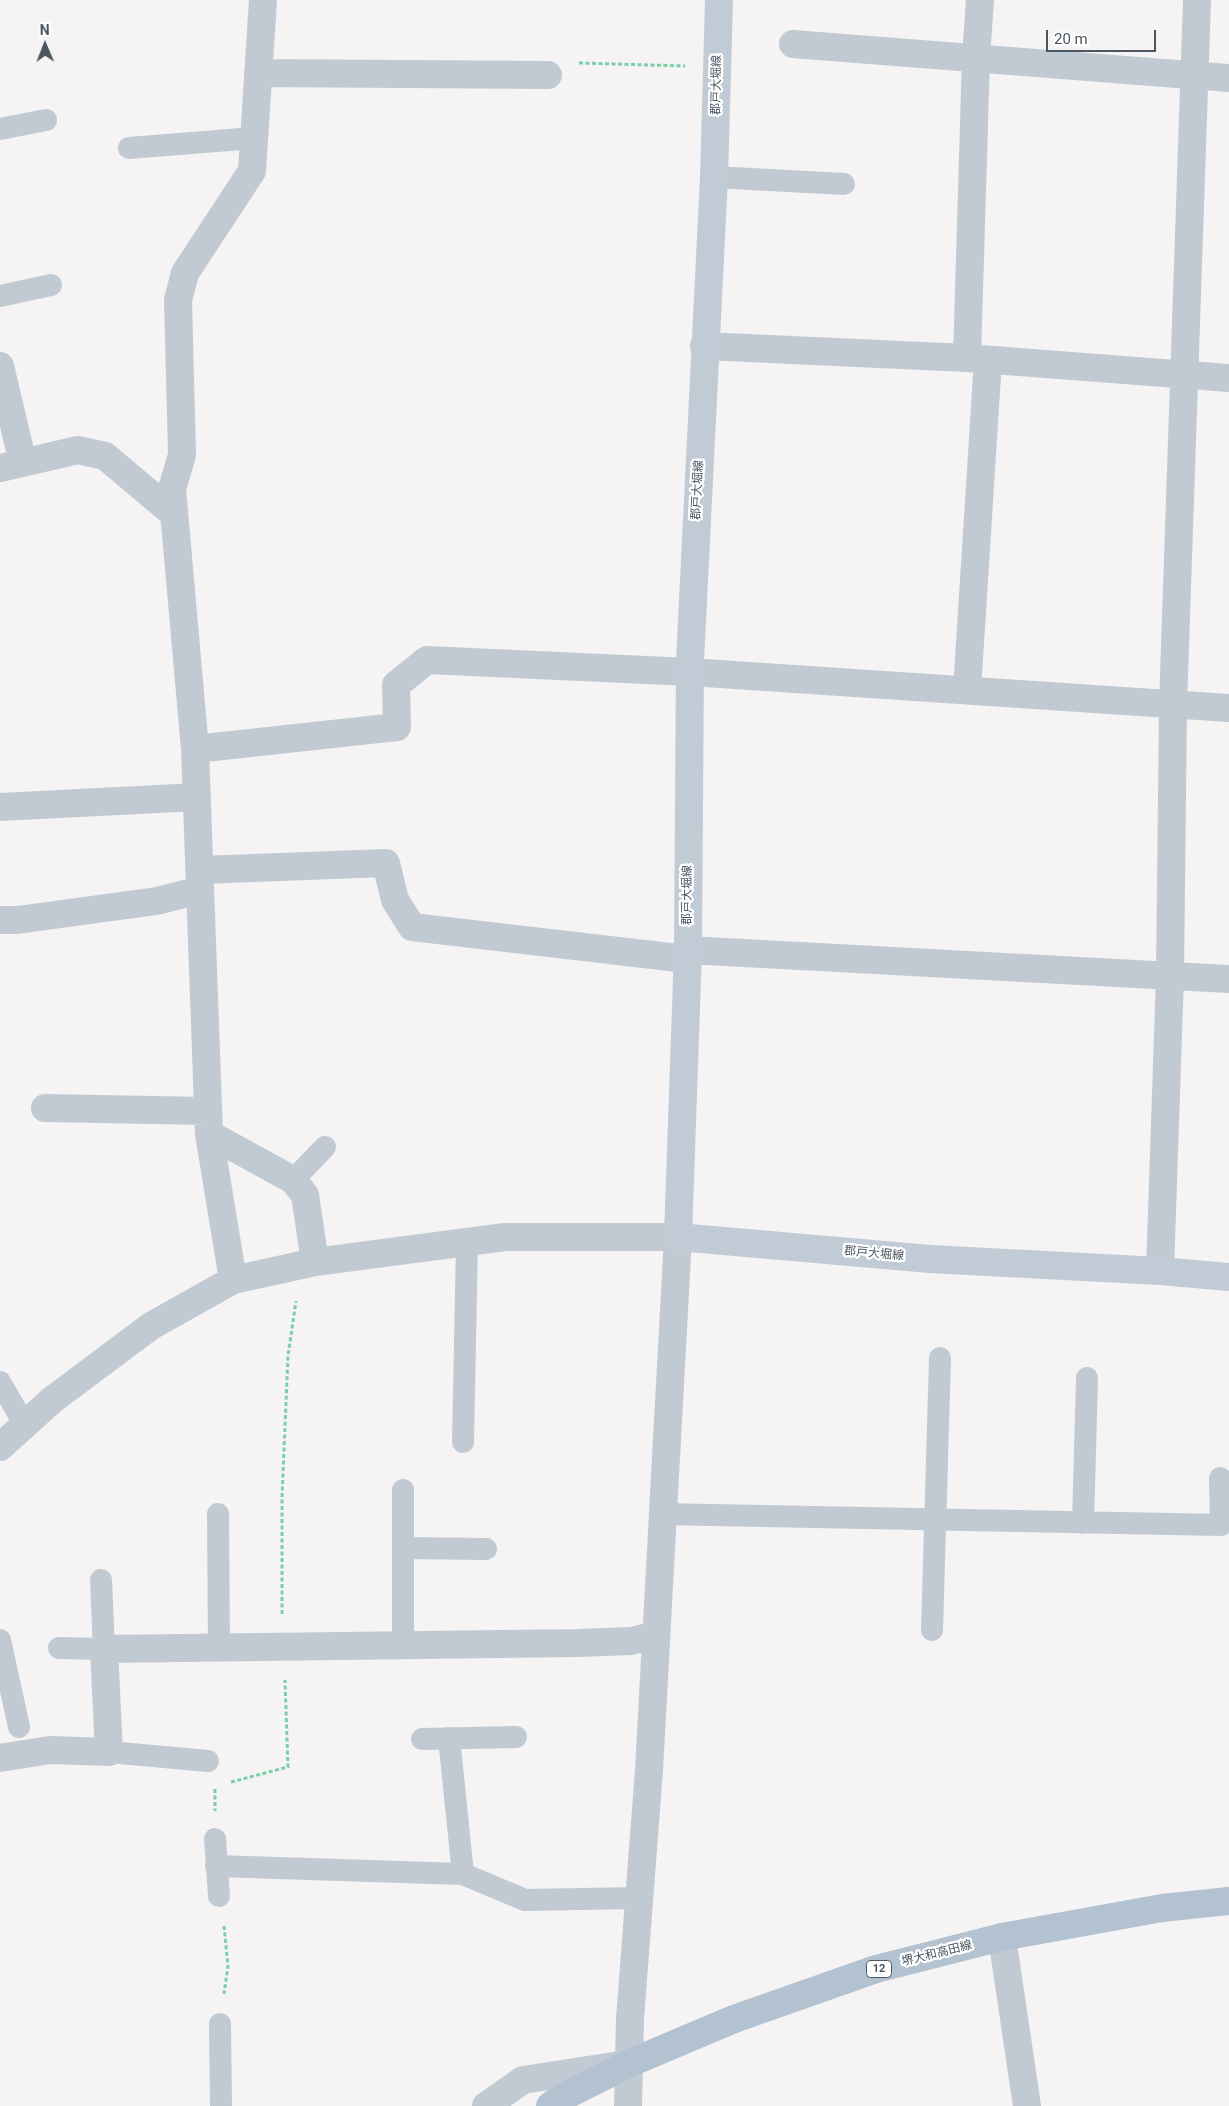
<!DOCTYPE html>
<meta charset="utf-8">
<style>
body{margin:0}
#map{position:relative;width:1229px;height:2106px;overflow:hidden;background:#f5f3f3;font-family:Roboto,sans-serif}
canvas{display:block}
.north{position:absolute;left:20px;top:20px;width:50px;height:50px;-webkit-text-stroke:4px #fff;paint-order:stroke;rotate:359deg;font-size:14px;font-weight:700;line-height:20px;text-align:center;color:#4a5661}
.north::after{content:'';display:block;margin:auto;width:18px;height:22px;background:#4a5661;clip-path:polygon(50% 0,100% 100%,50% 72%,0 100%)}
.scale{position:absolute;left:1046px;top:30px;width:110px;height:22px;box-sizing:border-box;border:2px solid #4a5661;border-top:0;padding-left:6px;font-size:15px;line-height:18px;white-space:nowrap;color:#4a5661;-webkit-text-stroke:4px #fff;paint-order:stroke}
</style>
<div id="map">
<canvas width="1229" height="2106"></canvas>
<div class="north">N</div>
<div class="scale">20 m</div>
</div>
<script>
const ctx = document.querySelector('canvas').getContext('2d');
ctx.lineJoin = 'round';
const toPath = rows => new Path2D(rows.map(r => 'M' + r).join(''));
function trace(path, color, width, dash) { ctx.strokeStyle = color; ctx.lineWidth = width; ctx.lineCap = dash ? 'butt' : 'round'; ctx.setLineDash(dash || []); ctx.stroke(path); }
function drawText(font, color, halo, rows, align = 'center') {
  ctx.font = font + ' Roboto,"Noto Sans JP",sans-serif'; ctx.lineWidth = 4.5; ctx.setLineDash([]); ctx.textBaseline = 'middle'; ctx.strokeStyle = halo; ctx.fillStyle = color; for (const [text, x, y, turn = 0] of rows) {
    ctx.save(); ctx.translate(x, y); ctx.rotate((+turn || 0) * Math.PI / 180); ctx.textAlign = isNaN(turn) ? turn : align; if (halo) ctx.strokeText(text, 0, 0); ctx.fillText(text, 0, 0); ctx.restore();
  }
}
trace(toPath([
 [579,63,685,66],
 [282,1614,282,1497,288,1356,296,1301],
 [231,1782,288,1767,285,1680],
 [215,1789,215,1811],
 [224,1926,228,1966,224,1994]
]), '#7ad0a6', 3, [4, 2.5]);
trace(toPath([
 [0,129,46,120],
 [129,148,254,138],
 [714,177,844,184],
 [0,296,51,285],
 [293,1180,325,1147],
 [0,1382,25,1425],
 [463,1442,467,1242],
 [403,1490,403,1645],
 [218,1514,219,1647],
 [661,1514,1221,1525,1220,1478],
 [1083,1523,1087,1378],
 [403,1548,486,1549],
 [932,1630,940,1358],
 [0,1640,19,1727],
 [59,1648,104,1649,101,1580],
 [449,1738,463,1874],
 [422,1739,516,1737],
 [109,1752,208,1761],
 [215,1839,219,1896],
 [216,1866,463,1874,525,1900,639,1898],
 [220,2024,221,2106]
]), '#c1cad2', 22);
trace(toPath([
 [793,44,1229,78],
 [258,73,548,75],
 [704,346,967,358,1229,378],
 [967,358,976,57,980,0],
 [0,366,23,463],
 [0,468,78,450,105,456,174,514],
 [967,690,988,360],
 [195,749,397,727,396,685,427,660,690,672,1229,708],
 [0,807,197,797],
 [200,870,386,863,395,900,412,927,687,959],
 [0,920,17,920,157,901,200,890],
 [688,950,1229,979],
 [45,1108,208,1111],
 [209,1134,293,1180,305,1195,315,1262],
 [1160,1271,1170,976,1173,705,1197,0],
 [233,1280,209,1134,195,749,172,489,182,455,178,300,185,273,252,171,263,0],
 [0,1447,52,1400,151,1326,233,1280,315,1262,505,1237,678,1237,649,1770,630,2019,628,2106],
 [0,1758,50,1750,109,1752,104,1649,579,1643,631,1641,656,1635],
 [1002,1937,1027,2106],
 [486,2106,523,2080,620,2065]
]), '#c1cad2', 28);
trace(toPath([
 [719,0,714,177,690,661,688,950,678,1237,930,1259,1160,1271,1229,1277]
]), '#c1cbd6', 28);
trace(toPath([
 [550,2106,565,2096,630,2063,734,2019,876,1969,1002,1937,1162,1908,1229,1901]
]), '#b3c2d1', 28);
for (const [x, y, w] of [
 [879,1969,25]
]) { const box = new Path2D(); box.roundRect(x - w / 2, y - 8.5, w, 17, 4); ctx.fillStyle = '#fff'; ctx.fill(box); trace(box, '#4a5661', 1); }
drawText('bold 11px', '#4a5661', null, [
 ["12",879,1969]
]);
drawText('12px', '#4a5661', '#fff', [
 ["郡戸大堀線",717,85,-89],
 ["郡戸大堀線",698,490,-87],
 ["郡戸大堀線",688,895,-90],
 ["郡戸大堀線",874,1254,5],
 ["堺大和高田線",937,1954,-14]
]);
</script>
